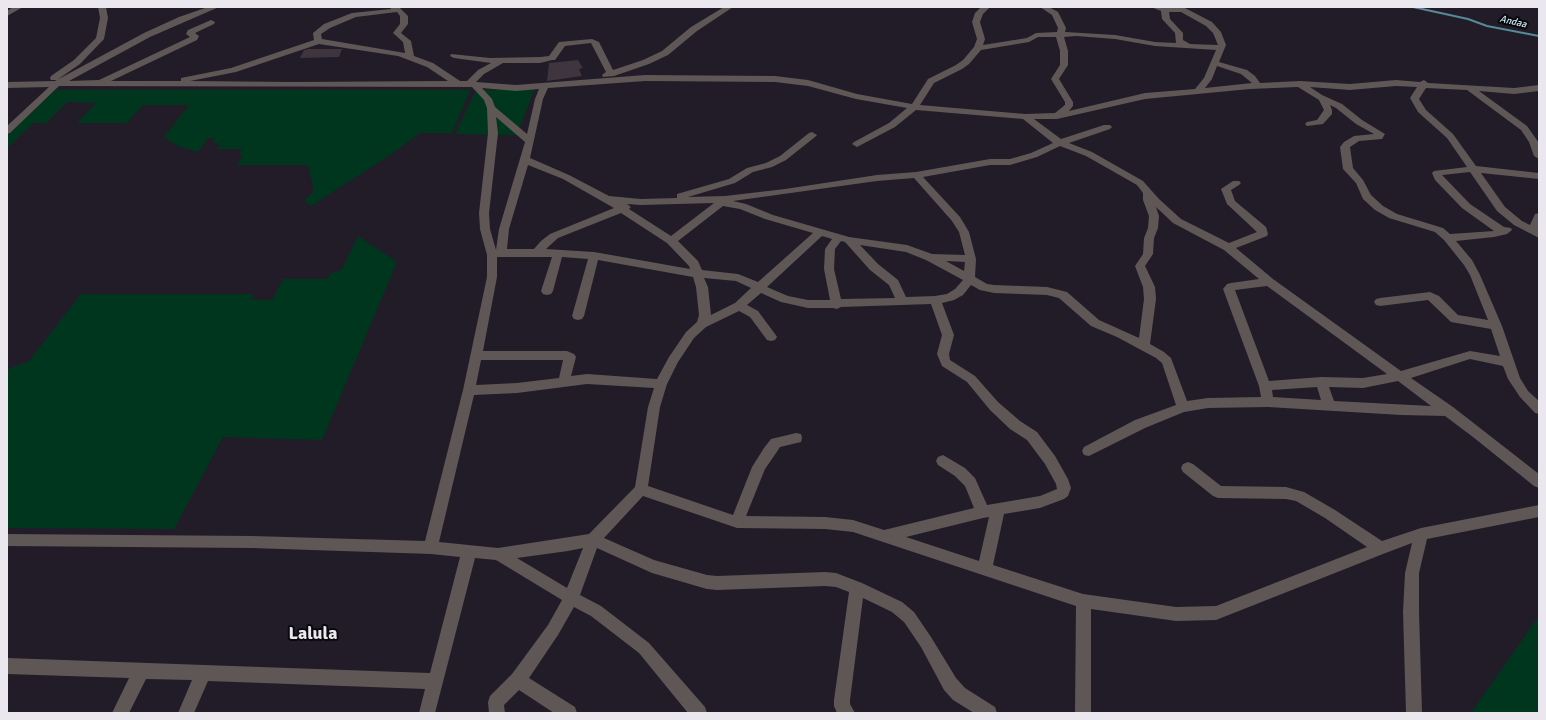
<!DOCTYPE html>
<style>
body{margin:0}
#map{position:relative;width:1546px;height:720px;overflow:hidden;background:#211c27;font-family:Signika,sans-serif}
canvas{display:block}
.frame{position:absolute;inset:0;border:8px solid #eae7ee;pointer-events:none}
</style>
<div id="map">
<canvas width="1546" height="720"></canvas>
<div class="frame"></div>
</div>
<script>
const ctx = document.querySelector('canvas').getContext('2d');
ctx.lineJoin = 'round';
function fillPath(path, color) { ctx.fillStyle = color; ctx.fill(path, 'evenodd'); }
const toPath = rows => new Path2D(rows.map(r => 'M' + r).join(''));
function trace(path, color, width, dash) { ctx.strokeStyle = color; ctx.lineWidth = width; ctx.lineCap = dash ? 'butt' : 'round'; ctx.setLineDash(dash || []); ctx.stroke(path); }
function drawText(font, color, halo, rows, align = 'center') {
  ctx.font = font + ' Signika,sans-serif'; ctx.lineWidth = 4; ctx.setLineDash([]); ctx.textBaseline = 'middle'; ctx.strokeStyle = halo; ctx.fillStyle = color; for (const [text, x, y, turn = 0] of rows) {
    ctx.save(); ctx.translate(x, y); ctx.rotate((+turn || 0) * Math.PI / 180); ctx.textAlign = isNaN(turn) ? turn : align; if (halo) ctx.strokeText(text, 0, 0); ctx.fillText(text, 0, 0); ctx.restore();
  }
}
fillPath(toPath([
 [55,90,470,90,452,133,420,133,390,155,311,206,304,201,313,192,313,187,308,165,237,165,243,156,239,155,242,149,216,149,221,143,212,143,215,138,208,138,198,152,175,145,164,137,189,105,143,105,127,123,77,123,96,103,67,102,46,123,33,123,7,148,7,136],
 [476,90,534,90,517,135,455,134],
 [358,236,397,262,322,440,223,437,174,529,7,528,7,372,10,368,28,362,81,294,254,294,251,300,272,300,283,279,328,279,330,274,342,269],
 [1539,616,1539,713,1471,713]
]), '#00361d');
trace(toPath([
 [1413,7,1468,19,1487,26,1539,36]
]), '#568a99', 2);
fillPath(toPath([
 [308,49,342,49,339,57,300,58,304,50],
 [578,60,583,68,579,69,582,76,547,81,549,63]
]), '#3e353f');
fillPath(toPath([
 [13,7,23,7,7,16,7,11,13,7],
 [98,7,106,7,108,18,104,39,80,64,57,80,51,80,50,78,51,76,74,60,96,38,100,18,98,7],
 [208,7,219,7,150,37,69,81,99,80,190,37,186,34,188,30,211,20,215,22,214,24,195,33,199,36,197,40,111,81,181,81,181,78,231,68,314,40,313,33,324,24,352,13,391,9,390,7,399,7,408,16,408,24,401,33,411,41,414,56,433,63,460,81,467,81,478,70,491,63,454,58,450,56,451,54,490,58,540,57,549,56,559,42,592,39,599,42,613,70,643,60,662,51,691,27,724,7,733,7,697,31,668,55,649,64,614,76,603,77,602,75,606,72,591,43,565,46,555,60,552,60,540,63,503,63,484,74,476,82,516,85,645,75,775,76,808,80,857,94,912,104,928,79,956,65,963,60,974,47,977,39,972,22,975,13,981,7,990,7,983,14,980,22,985,39,983,45,1027,38,1036,33,1057,32,1058,28,1052,15,1040,7,1049,7,1058,12,1066,28,1065,32,1115,35,1155,42,1176,43,1175,33,1162,19,1161,11,1151,7,1163,7,1185,8,1212,22,1221,32,1226,45,1219,62,1247,70,1255,76,1260,83,1300,81,1350,84,1396,80,1420,82,1424,80,1428,83,1514,88,1539,85,1539,91,1514,94,1479,91,1527,126,1539,143,1539,159,1534,156,1529,142,1521,130,1467,90,1426,88,1419,99,1426,110,1453,134,1476,166,1539,173,1539,179,1481,173,1505,207,1522,221,1530,225,1535,214,1539,213,1539,238,1514,225,1497,211,1470,172,1442,175,1470,204,1504,227,1511,228,1512,230,1507,234,1494,237,1456,241,1472,260,1480,275,1502,326,1520,378,1528,391,1539,401,1539,414,1535,413,1520,397,1508,379,1503,366,1470,359,1411,378,1453,407,1539,474,1539,488,1534,486,1473,437,1445,416,1401,415,1268,407,1208,408,1184,412,1145,428,1089,456,1084,455,1082,451,1084,447,1135,420,1176,405,1162,363,1156,358,1117,337,1091,326,1059,298,1047,295,994,293,980,290,971,285,963,295,954,300,942,303,954,335,949,354,950,360,975,376,998,402,1020,421,1037,432,1055,456,1068,479,1071,488,1068,496,1064,499,1040,508,1004,514,993,565,1083,594,1176,607,1216,606,1367,547,1325,518,1296,501,1286,499,1218,498,1213,496,1183,472,1181,468,1183,464,1188,462,1193,464,1221,486,1286,487,1304,492,1335,510,1382,541,1421,528,1539,505,1539,517,1427,539,1419,573,1419,612,1422,713,1406,713,1403,612,1405,573,1412,543,1383,554,1216,620,1176,621,1091,609,1091,713,1075,713,1076,606,853,532,825,529,737,528,643,496,604,538,654,560,707,575,717,576,825,572,836,573,862,583,902,602,914,612,931,637,956,678,965,688,995,707,997,713,974,713,953,700,944,690,921,647,904,622,892,612,863,598,850,700,850,704,855,713,837,713,834,706,834,700,849,592,836,587,825,586,717,590,707,589,652,573,597,548,580,595,601,606,649,643,705,707,707,713,688,713,639,653,591,616,574,607,558,635,529,678,575,707,577,713,554,713,519,690,504,705,505,713,489,713,488,702,490,696,512,674,548,625,562,600,496,560,475,558,435,713,419,713,425,689,208,681,194,713,178,713,192,680,146,679,129,713,112,713,129,678,7,674,7,658,430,673,460,557,431,554,252,548,7,546,7,534,252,536,425,541,463,390,487,277,487,255,480,229,479,213,488,133,487,108,484,100,472,87,59,86,10,133,7,134,7,126,49,87,7,88,7,82,55,81,144,33,179,17,208,7],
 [397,12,400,16,400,24,393,33,403,42,405,53,322,39,321,34,330,28,356,17,397,12],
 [1169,12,1181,12,1206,26,1213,33,1218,45,1190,44,1183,40,1183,33,1170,19,1169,12],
 [1076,36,1115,39,1155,46,1216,50,1204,78,1195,89,1145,93,1069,111,1073,106,1073,102,1059,79,1068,65,1068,51,1064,37,1076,36],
 [1038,37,1056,37,1060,51,1060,65,1051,79,1065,102,1065,105,1055,113,1025,114,920,105,934,83,962,69,969,64,981,50,1029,42,1038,37],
 [319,44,398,56,427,67,448,81,293,82,190,81,236,72,319,44],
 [1217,66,1241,74,1252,83,1205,88,1212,79,1217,66],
 [645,81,775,82,808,86,856,99,907,108,889,123,854,142,852,144,857,147,895,127,916,110,1023,119,1053,143,1031,153,1010,159,990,159,916,172,877,175,785,189,725,196,688,197,735,183,753,172,772,167,786,160,815,137,817,135,812,132,809,133,780,156,766,163,747,168,729,179,677,194,677,198,641,199,609,196,569,175,530,158,543,99,548,88,645,81],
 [1396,86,1417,87,1410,98,1418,112,1447,138,1467,167,1434,171,1432,173,1435,180,1462,208,1494,231,1450,234,1443,228,1397,214,1383,206,1371,195,1363,180,1353,168,1350,147,1359,141,1382,139,1385,134,1362,120,1342,104,1322,95,1310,87,1350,90,1396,86],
 [1298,87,1319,100,1324,110,1317,120,1307,122,1305,124,1307,126,1323,124,1332,114,1332,110,1330,105,1336,108,1356,124,1374,134,1354,136,1344,142,1340,147,1343,169,1356,183,1363,199,1375,210,1389,218,1435,232,1444,240,1464,265,1470,275,1488,320,1458,315,1439,296,1430,292,1380,298,1376,299,1374,302,1376,305,1380,306,1428,300,1451,322,1491,329,1500,356,1470,351,1401,371,1273,279,1236,248,1267,236,1268,234,1266,227,1235,201,1231,190,1239,185,1241,183,1239,181,1233,181,1221,189,1227,204,1257,232,1229,243,1181,219,1159,199,1143,181,1092,152,1069,143,1110,129,1112,127,1110,125,1104,125,1061,139,1034,119,1057,119,1145,99,1250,89,1298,87],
 [482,88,516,91,539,89,535,99,527,134,495,107,492,99,482,88],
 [496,117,525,142,499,229,496,250,490,229,489,213,498,133,496,117],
 [1060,146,1086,156,1137,185,1143,193,1143,200,1149,216,1148,228,1144,238,1143,254,1135,266,1143,287,1144,299,1139,338,1099,320,1067,292,1047,287,994,285,987,284,975,277,976,259,969,232,960,217,923,177,990,165,1010,165,1037,157,1060,146],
 [528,165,563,179,614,208,550,234,541,241,534,249,507,249,509,229,528,165],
 [914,178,952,221,959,232,965,255,932,254,907,245,849,237,773,215,746,204,733,201,877,181,914,178],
 [714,203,671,236,629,209,631,207,627,204,641,205,714,203],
 [723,206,740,209,765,219,813,233,758,282,738,274,702,270,698,261,678,241,723,206],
 [1156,207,1173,223,1224,250,1259,279,1231,283,1227,284,1223,289,1259,386,1261,397,1208,398,1187,401,1171,358,1164,352,1150,344,1156,299,1155,287,1145,266,1153,254,1154,238,1158,228,1159,216,1156,207],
 [621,213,667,243,689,266,690,269,594,252,546,249,558,238,621,213],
 [822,236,832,239,825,249,824,269,830,300,808,300,788,296,767,287,822,236],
 [841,241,845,242,870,270,889,285,895,298,841,299,834,269,835,249,841,241],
 [860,245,906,252,926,260,963,280,955,289,947,294,935,296,906,297,898,280,878,264,860,245],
 [497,257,552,257,541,291,543,294,547,295,551,294,553,291,562,257,588,259,572,316,574,319,578,320,582,319,584,316,598,260,693,277,696,287,699,315,697,322,686,332,669,357,657,379,587,374,571,376,576,357,574,354,567,351,483,351,497,277,497,257],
 [946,261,965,262,964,271,946,261],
 [704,278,736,281,751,288,735,303,711,315,708,287,704,278],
 [1267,286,1387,374,1363,378,1321,377,1269,381,1235,290,1267,286],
 [761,293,781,302,808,308,833,308,837,309,841,307,931,304,942,335,937,354,942,366,967,382,990,410,1010,429,1027,440,1045,464,1056,484,1057,489,1040,496,987,505,975,478,965,468,943,455,938,457,936,461,938,465,955,476,965,486,974,508,884,530,853,520,825,517,746,516,765,469,774,456,780,447,801,442,802,438,801,434,796,433,771,439,764,448,752,467,733,515,648,486,660,407,667,384,678,362,694,338,706,327,739,311,750,317,767,340,771,341,775,340,777,337,775,334,758,311,747,305,761,293],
 [481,360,563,360,559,378,517,383,476,385,481,360],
 [1398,381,1431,406,1334,401,1329,387,1363,388,1398,381],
 [587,384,654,388,648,407,635,487,589,534,498,548,439,542,474,395,517,393,587,384],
 [1317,387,1321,400,1273,397,1272,390,1317,387],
 [989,517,979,561,906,537,983,518,989,517],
 [583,548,567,588,517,558,568,551,583,548]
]), '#5e5756');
drawText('italic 10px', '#cde9f2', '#09080c', [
 ["Andaa",1513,22,13]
]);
drawText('bold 18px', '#eae7ee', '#09080c', [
 ["Lalula",313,634]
]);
</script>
